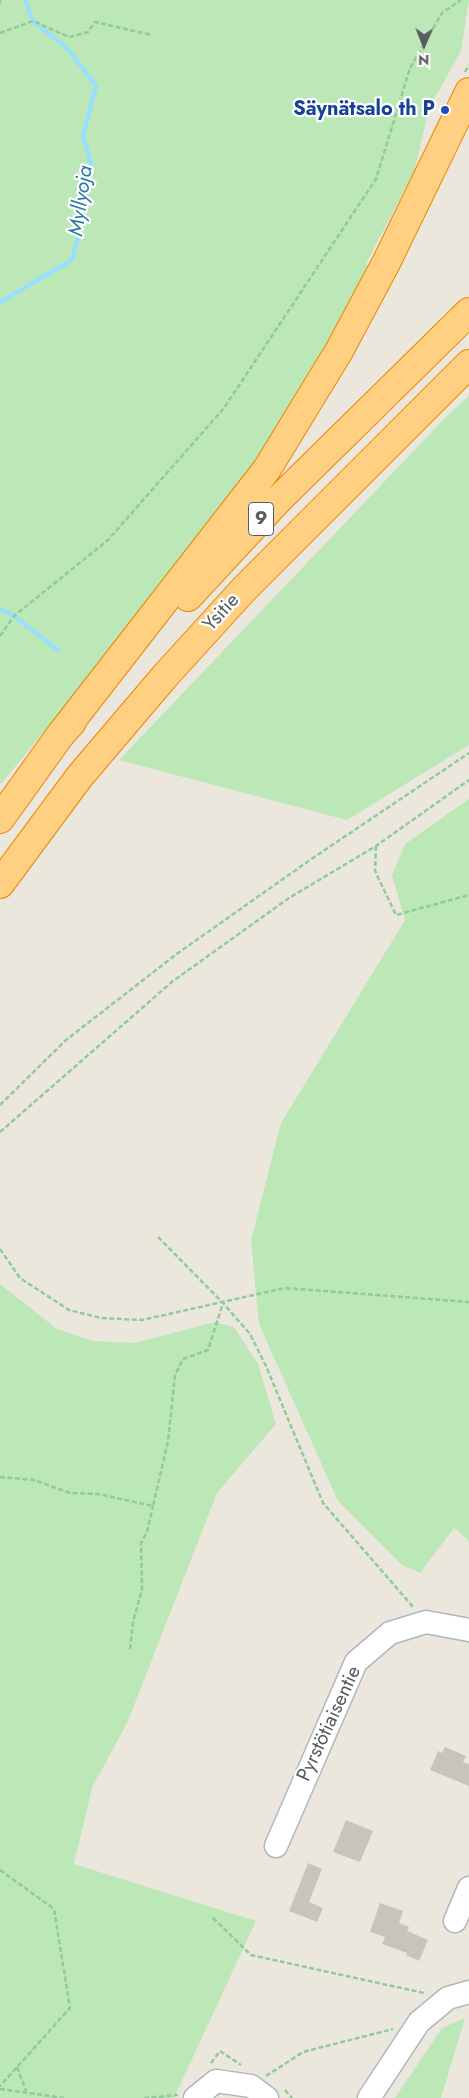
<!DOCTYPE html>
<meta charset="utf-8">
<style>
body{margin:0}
#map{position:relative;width:469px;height:2098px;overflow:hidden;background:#ece7dd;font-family:Jost,sans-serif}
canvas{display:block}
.north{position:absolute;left:399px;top:20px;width:50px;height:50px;-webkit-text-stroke:4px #fff;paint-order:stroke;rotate:181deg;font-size:14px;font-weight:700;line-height:20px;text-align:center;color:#575c61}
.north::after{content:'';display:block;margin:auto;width:18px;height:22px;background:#575c61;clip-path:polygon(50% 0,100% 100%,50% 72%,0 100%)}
</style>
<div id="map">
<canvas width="469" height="2098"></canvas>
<div class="north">N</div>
</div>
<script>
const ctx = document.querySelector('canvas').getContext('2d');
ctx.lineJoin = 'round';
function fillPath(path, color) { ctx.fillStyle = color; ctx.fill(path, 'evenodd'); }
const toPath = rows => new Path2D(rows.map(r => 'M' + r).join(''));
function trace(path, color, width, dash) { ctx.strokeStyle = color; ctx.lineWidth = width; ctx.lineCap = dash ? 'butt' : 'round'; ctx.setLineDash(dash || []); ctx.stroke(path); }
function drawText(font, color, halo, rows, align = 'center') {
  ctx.font = font + ' Jost,sans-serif'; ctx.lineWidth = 4.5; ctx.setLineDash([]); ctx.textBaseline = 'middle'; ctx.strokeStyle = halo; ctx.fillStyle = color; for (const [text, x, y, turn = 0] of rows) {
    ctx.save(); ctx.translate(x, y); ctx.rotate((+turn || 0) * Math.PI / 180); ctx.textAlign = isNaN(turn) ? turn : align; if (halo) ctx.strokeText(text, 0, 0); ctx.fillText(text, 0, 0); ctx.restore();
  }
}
fillPath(toPath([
 [0,0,469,0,461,51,429,108,415,169,366,264,373,268,284,425,139,617,0,785],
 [469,396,469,745,347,820,119,760,446,417],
 [469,799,469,1541,454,1528,420,1573,402,1565,338,1501,259,1324,251,1240,281,1123,405,920,392,875,405,844],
 [0,1284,57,1329,93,1341,135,1343,215,1322,234,1327,258,1364,276,1424,217,1493,128,1721,92,1788,74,1864,256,1921,174,2098,0,2098],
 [465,2018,441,2098,395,2098,442,2028]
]), '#bce7b6');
trace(toPath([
 [0,302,72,260,84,213,91,164,83,135,96,86,68,49,33,21,25,0],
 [0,609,14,616,58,650]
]), '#9bdfff', 4.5);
fillPath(toPath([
 [445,1747,466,1756,463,1762,469,1764,469,1786,430,1770,438,1751,442,1753],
 [346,1820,373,1831,360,1862,333,1852],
 [308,1863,322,1869,309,1902,323,1908,317,1922,289,1911],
 [380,1903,403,1911,399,1923,409,1927,407,1931,428,1940,419,1961,406,1955,407,1953,382,1944,385,1937,370,1932]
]), '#c9c3bd');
const minor = toPath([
 [276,1846,356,1662,390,1633,426,1622,469,1630],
 [455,1921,469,1888],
 [195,2098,216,2081,251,2086,267,2098],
 [369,2098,419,2022,448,1998,469,1992]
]);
const highway = toPath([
 [188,597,279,499,469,312],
 [61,734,267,469,339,351,386,263,469,92],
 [0,819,61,734,72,722],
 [0,884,80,776,165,676,245,588,469,364]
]);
trace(minor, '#b1b6bb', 25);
trace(highway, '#ea8500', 30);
trace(toPath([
 [0,4,0,0],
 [0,33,33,21,69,37,88,32,95,22,152,35],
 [465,72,469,65],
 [0,636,14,616,108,540,224,408,376,179,410,68,442,13,461,0],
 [376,846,375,871,396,915,469,895],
 [0,1105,66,1040,178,953,310,860,469,753],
 [0,1132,173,981,289,898,376,846,469,780],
 [158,1237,223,1303,250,1334,266,1366,323,1503,414,1608],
 [0,1249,20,1278,69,1310,101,1318,142,1320,285,1288,469,1302],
 [0,1477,34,1480,70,1493,98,1494,153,1506,168,1441,175,1375,183,1359,208,1350,223,1303],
 [130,1649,133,1622,142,1589,141,1543,147,1532,153,1506],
 [0,1870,54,1909,70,2008,0,2086],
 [213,1918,251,1955,424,1993],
 [211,2063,220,2051,241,2065],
 [17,2067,26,2091],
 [266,2076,303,2052,393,2029],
 [0,2089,64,2098],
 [285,2090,292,2098],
 [144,2098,178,2095]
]), '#90cb9a', 2.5, [5, 2.5]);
trace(minor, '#fff', 22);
trace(highway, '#ffd082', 28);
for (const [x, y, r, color] of [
 [445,110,5,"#1a4fb4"]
]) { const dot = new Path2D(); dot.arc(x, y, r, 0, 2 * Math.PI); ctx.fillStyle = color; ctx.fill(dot); trace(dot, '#fff', 2); }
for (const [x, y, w] of [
 [261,519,25]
]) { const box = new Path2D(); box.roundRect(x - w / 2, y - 16.5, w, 33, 4); ctx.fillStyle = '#fff'; ctx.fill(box); trace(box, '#575c61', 1); }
drawText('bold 19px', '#575c61', null, [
 ["9",261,519]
]);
drawText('bold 20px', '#164399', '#fff', [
 ["Säynätsalo th P",435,110]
], 'right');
drawText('20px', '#575c61', '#fff', [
 ["Ysitie",222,613,-48],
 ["Pyrstötiaisentie",330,1724,-65]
]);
drawText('italic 21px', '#2c77a7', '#fff', [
 ["Myllyoja",82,201,-82]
]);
</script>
